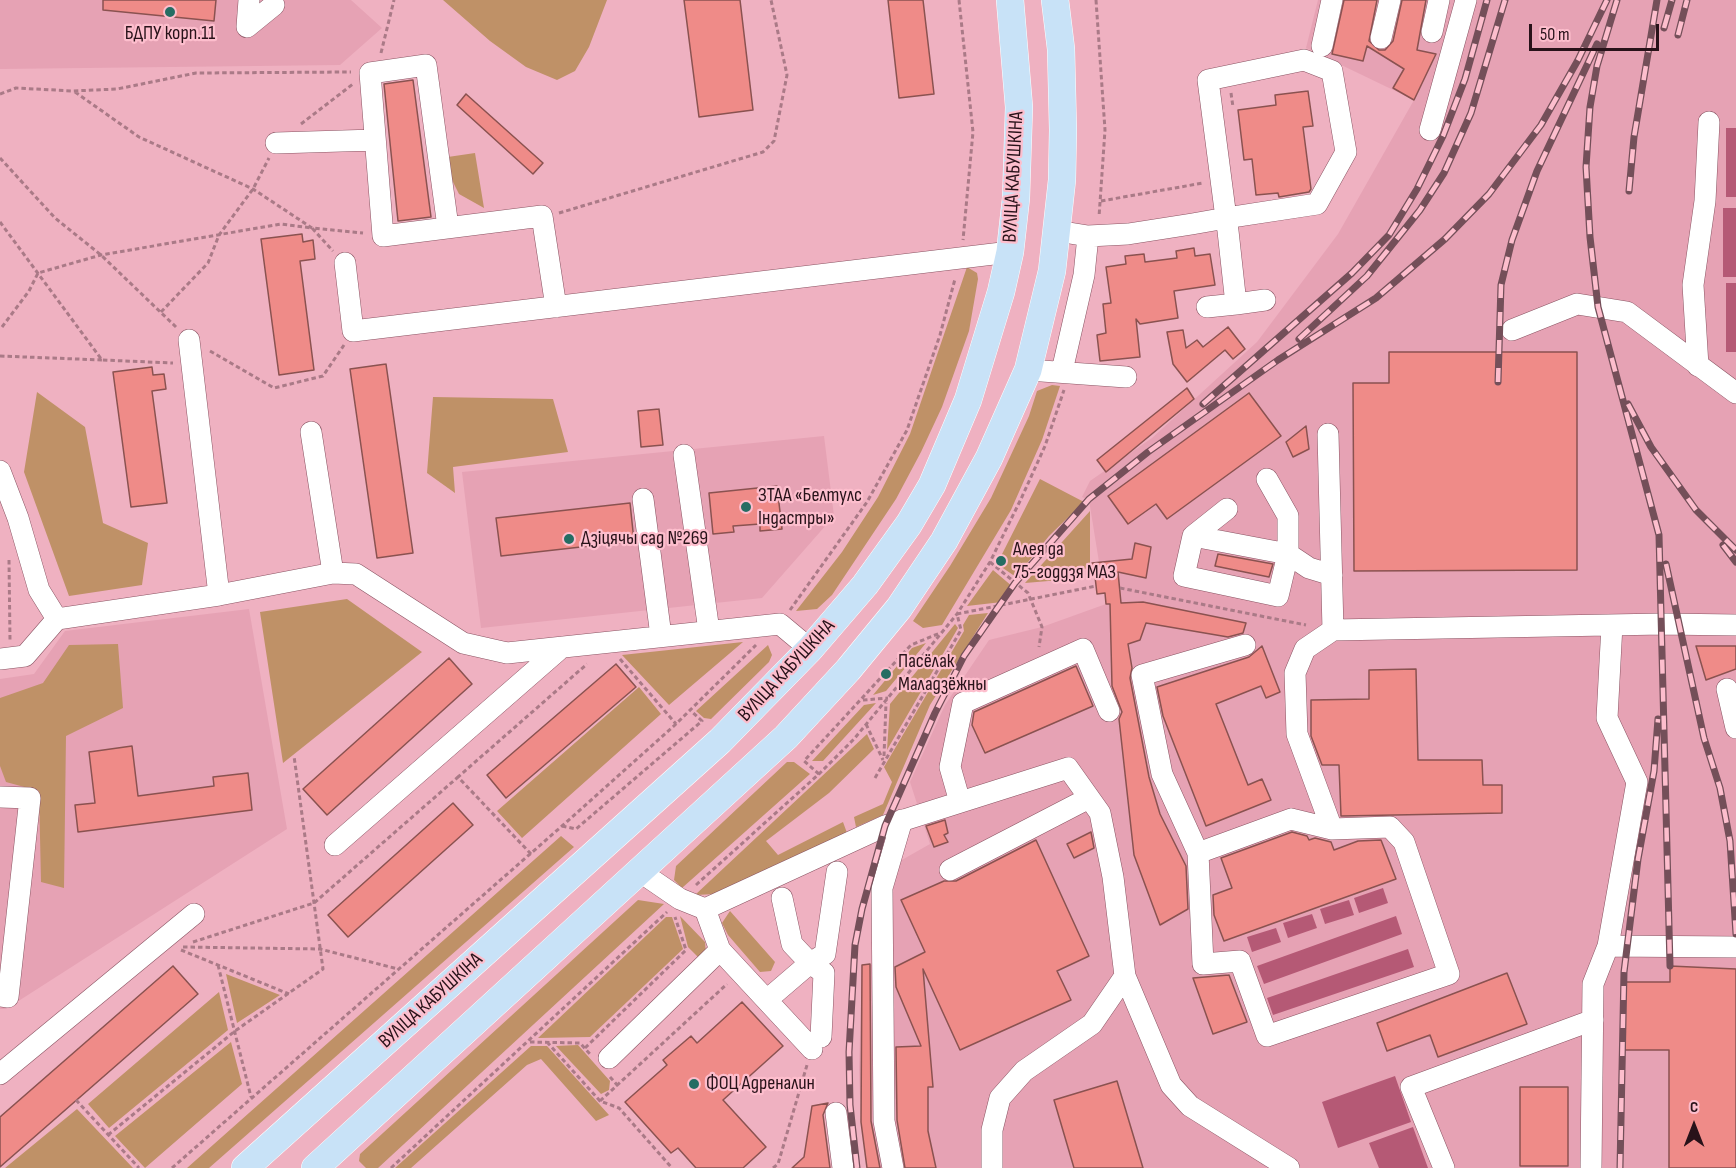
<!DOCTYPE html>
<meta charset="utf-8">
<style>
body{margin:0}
#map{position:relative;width:1736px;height:1168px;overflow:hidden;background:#efb1c1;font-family:"Sofia Sans Condensed",sans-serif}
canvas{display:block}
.north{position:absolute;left:1664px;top:1096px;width:60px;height:60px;-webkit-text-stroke:4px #fdbecd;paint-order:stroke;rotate:0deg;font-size:16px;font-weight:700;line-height:24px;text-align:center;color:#281219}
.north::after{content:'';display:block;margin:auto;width:21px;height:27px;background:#281219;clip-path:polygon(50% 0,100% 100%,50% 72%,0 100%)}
.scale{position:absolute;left:1529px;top:24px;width:130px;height:27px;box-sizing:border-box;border:3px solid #281219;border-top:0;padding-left:8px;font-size:18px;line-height:21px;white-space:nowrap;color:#281219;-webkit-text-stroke:4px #fdbecd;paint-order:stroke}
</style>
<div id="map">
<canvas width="1736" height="1168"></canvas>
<div class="north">С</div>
<div class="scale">50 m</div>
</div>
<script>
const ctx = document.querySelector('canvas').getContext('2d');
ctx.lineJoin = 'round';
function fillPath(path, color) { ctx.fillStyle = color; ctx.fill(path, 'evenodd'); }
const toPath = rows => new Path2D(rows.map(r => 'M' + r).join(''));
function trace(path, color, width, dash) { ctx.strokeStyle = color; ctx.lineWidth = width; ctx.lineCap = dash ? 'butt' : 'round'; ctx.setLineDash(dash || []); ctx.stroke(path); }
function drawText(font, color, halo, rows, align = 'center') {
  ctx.font = font + ' "Sofia Sans Condensed",sans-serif'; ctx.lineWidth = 4.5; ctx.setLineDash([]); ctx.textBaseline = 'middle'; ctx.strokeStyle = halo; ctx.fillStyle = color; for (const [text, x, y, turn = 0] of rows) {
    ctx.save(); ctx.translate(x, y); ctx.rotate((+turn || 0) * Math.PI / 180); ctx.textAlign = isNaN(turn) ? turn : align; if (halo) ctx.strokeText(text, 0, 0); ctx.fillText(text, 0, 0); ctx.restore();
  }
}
fillPath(toPath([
 [0,0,351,0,382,28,340,65,0,69],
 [1318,0,1736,0,1736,1168,867,1168,861,1122,859,1070,862,965,890,964,886,892,900,861,930,844,910,782,945,705,989,640,1042,627,1106,604,1105,594,1097,594,1094,562,1099,562,1089,500,1082,497,1090,481,1152,438,1257,342,1338,234,1414,100,1306,48],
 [824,436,834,516,762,598,481,628,462,472],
 [249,609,287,829,6,1009,0,1009,0,679,34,674,65,631]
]), '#e6a2b4');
fillPath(toPath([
 [443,0,607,0,589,47,575,71,557,80,526,67,490,41],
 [475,153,484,208,459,194,441,158],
 [967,267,977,273,978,279,969,331,942,407,921,452,896,499,832,595,817,609,796,611,842,552,878,497,910,434],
 [1052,385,1060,386,1042,440,1011,510,942,625,923,628,913,621,950,566,991,498,1029,416,1037,391],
 [37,392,85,427,103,523,148,543,142,585,69,596,24,472],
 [433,397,553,399,568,452,453,467,455,493,427,473],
 [1040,479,1084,502,1049,536,1016,577,997,564],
 [1090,511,1090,568,1084,569,1084,578,1025,583],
 [993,570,1013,587,1002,602,967,606],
 [347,599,422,652,283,763,260,612],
 [988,613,930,705,883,815,856,827,854,817,883,804,892,782,884,767,964,631,963,625,969,615],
 [955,624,958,628,887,750,890,704],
 [743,642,669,705,622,655],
 [926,643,886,691,873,695,912,648],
 [118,644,123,708,66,736,64,888,41,882,39,791,6,782,0,766,0,698,43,683,69,645],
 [768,645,772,655,769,662,711,719,704,718,696,711],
 [639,687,661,714,522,838,497,811],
 [876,703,823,761,812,761,864,705],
 [867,734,874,749,829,793,766,841,778,855,843,822,847,833,716,894,695,895],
 [787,762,794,762,810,774,682,888,674,880,676,866],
 [561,836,574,847,209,1168,187,1168],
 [638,900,664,904,378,1168,366,1168,359,1161,360,1154],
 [730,911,775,962,771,971,760,972,728,935,722,923],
 [680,916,705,942,706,954,700,959,688,947],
 [666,917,672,917,683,949,590,1037,538,1038],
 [226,974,280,995,237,1023],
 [219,992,228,1030,109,1128,88,1104],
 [231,1042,242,1084,145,1168,115,1136],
 [578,1045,610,1081,609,1090,601,1094,556,1046],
 [531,1046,547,1046,609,1115,596,1121,541,1059,527,1065,411,1168,395,1168],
 [77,1109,133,1168,5,1168]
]), '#bf9167');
fillPath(toPath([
 [1726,128,1736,128,1736,197,1726,197],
 [1723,208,1736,208,1736,277,1723,277],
 [1726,283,1736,283,1736,352,1726,352],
 [1383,888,1388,903,1359,913,1354,898],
 [1349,900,1354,915,1325,924,1320,909],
 [1312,914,1317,928,1288,938,1283,923],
 [1396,916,1402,934,1264,984,1257,966],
 [1276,928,1281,942,1252,952,1247,937],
 [1408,949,1414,967,1273,1015,1267,998],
 [1395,1076,1411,1122,1338,1148,1322,1102],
 [1413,1127,1428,1168,1379,1168,1369,1143]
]), '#b55975');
const building = toPath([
 [103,0,216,0,214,21,103,10,103,0],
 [684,0,740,0,753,110,699,117,684,0],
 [888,0,923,0,934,94,899,98,888,0],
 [1344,0,1377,0,1369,41,1379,50,1385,50,1393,41,1402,0,1426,0,1417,50,1436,54,1414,100,1393,88,1404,69,1367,46,1363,61,1332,54,1344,0],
 [413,80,431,217,398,221,384,84,413,80],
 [1308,91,1313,126,1303,127,1311,189,1309,192,1279,197,1278,193,1256,195,1252,159,1244,160,1238,110,1276,105,1275,95,1308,91],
 [466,94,543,163,533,174,457,105,466,94],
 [302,234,303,242,313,240,315,259,300,261,314,370,279,375,261,239,302,234],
 [1194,248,1195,256,1210,254,1215,285,1174,291,1178,318,1140,324,1136,319,1140,357,1100,361,1097,335,1106,333,1103,304,1111,303,1106,267,1126,264,1125,256,1144,254,1145,262,1177,258,1176,251,1194,248],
 [1228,327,1245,349,1233,359,1225,350,1187,382,1173,364,1167,332,1183,330,1186,348,1197,340,1203,347,1228,327],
 [1389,352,1577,352,1577,570,1354,571,1353,383,1389,383,1389,352],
 [386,364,413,553,377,558,350,369,386,364],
 [152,367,153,375,164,374,166,389,152,391,167,503,131,507,113,372,152,367],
 [1187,388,1194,399,1106,472,1097,460,1187,388],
 [1249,393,1281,436,1167,519,1156,504,1128,524,1108,496,1249,393],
 [659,409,663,445,641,447,638,411,659,409],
 [1306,426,1309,449,1293,457,1286,442,1306,426],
 [777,486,782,529,760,531,760,524,733,526,734,532,713,534,709,493,777,486],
 [630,503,634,541,501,556,496,518,630,503],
 [1135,543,1151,547,1146,578,1118,572,1121,603,1143,602,1246,623,1243,633,1228,637,1146,623,1140,640,1128,644,1132,668,1130,678,1149,777,1160,814,1186,866,1188,909,1160,925,1134,855,1119,719,1122,712,1112,686,1110,604,1106,604,1105,593,1097,594,1094,568,1091,567,1092,563,1132,559,1135,543],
 [1218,554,1273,564,1269,577,1215,566,1218,554],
 [1262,646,1280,692,1266,698,1261,686,1216,704,1248,785,1262,779,1271,800,1206,826,1163,716,1157,687,1249,657,1262,646],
 [1696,646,1736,646,1736,669,1706,680,1696,646],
 [449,658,472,684,327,815,303,789,449,658],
 [616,664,636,687,506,798,487,775,616,664],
 [1076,666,1093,706,985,753,972,725,974,712,1076,666],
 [1416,669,1418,760,1482,760,1483,785,1502,785,1502,813,1341,816,1339,765,1322,765,1311,736,1311,700,1369,699,1369,670,1416,669],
 [132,746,138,796,214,786,213,777,248,773,252,810,78,832,75,805,95,803,89,752,132,746],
 [453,803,473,825,348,937,328,915,453,803],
 [945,820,948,833,944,835,948,842,934,847,926,826,945,820],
 [1091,832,1094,848,1074,858,1067,844,1091,832],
 [1292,832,1307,836,1309,840,1315,838,1331,842,1334,850,1358,841,1381,840,1396,879,1224,941,1214,915,1213,895,1232,888,1221,858,1292,832],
 [1036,840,1089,956,1057,971,1071,1000,960,1050,923,969,933,1087,928,1087,928,1131,936,1168,905,1168,897,1120,896,1047,921,1046,896,987,895,967,925,952,901,900,944,881,956,881,1036,840],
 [870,964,871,1121,880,1168,867,1168,861,1122,862,965,870,964],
 [173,966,198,994,0,1167,0,1117,173,966],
 [1670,966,1736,969,1736,1168,1669,1168,1669,1050,1624,1050,1624,982,1670,982,1670,966],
 [1507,973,1527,1024,1438,1057,1430,1035,1387,1051,1377,1023,1507,973],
 [1229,975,1247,1022,1213,1034,1193,978,1229,975],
 [742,1002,783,1046,723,1100,766,1147,743,1168,696,1168,678,1148,671,1153,625,1102,667,1065,663,1060,691,1036,697,1043,742,1002],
 [1117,1081,1143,1168,1074,1168,1054,1100,1117,1081],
 [1520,1087,1568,1087,1568,1166,1520,1166,1520,1087],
 [828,1103,823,1115,830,1168,792,1168,804,1157,812,1106,828,1103]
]);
fillPath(building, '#ef8b88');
trace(building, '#8a5250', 1.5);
const minor = toPath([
 [249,0,247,27,274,5],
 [1432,32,1439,0],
 [1381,38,1390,0],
 [1322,46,1332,0],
 [1430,130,1466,0],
 [276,143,375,140],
 [448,227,426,65,370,73,383,236,542,216,556,307],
 [1057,231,1088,236,1128,234,1192,224,1226,218,1317,204,1346,152,1332,71,1304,60,1208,80,1226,218,1228,231,1236,304,1207,307],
 [345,263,353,331,1010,252],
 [1236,304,1265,300],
 [1512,330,1577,304,1627,312,1736,393],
 [189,340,219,595],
 [1698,366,1693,285,1705,201,1709,122],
 [1028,370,1126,377],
 [1062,371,1084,275,1088,236],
 [311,432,333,573],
 [1328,434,1333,630],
 [684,455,709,631],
 [0,471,18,518,39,590,57,619],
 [1267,479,1288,516,1288,554,1278,596,1184,576,1193,536,1288,554,1309,568,1332,575],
 [643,499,661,636],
 [1193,536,1227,509],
 [0,659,25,656,57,619,219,595,333,573,356,574,463,643,507,653,780,624,810,649],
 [1727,689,1736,728],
 [0,797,30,798,8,997,0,996],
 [960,802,950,767,963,703,1083,649,1109,711],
 [1291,819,1332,829,1390,827,1404,842,1449,974,1267,1036,1240,961,1203,964,1198,853,1291,819],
 [1332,829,1297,734,1295,673,1305,649,1333,630,1663,624,1736,625],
 [335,845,562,647],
 [1198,853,1162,774,1142,675,1245,645],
 [950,870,1089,798],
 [639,871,680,899,705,909,720,950,812,1049],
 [705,909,885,826,1068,768,1100,813,1113,877,1125,976,1171,1085,1190,1106,1289,1168],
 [1608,946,1736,947],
 [768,999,810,963,792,944,782,898],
 [821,1037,824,973,810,963,825,954,837,872],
 [609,1058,720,950],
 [0,1074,194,914],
 [836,1113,843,1168],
 [893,1168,884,1121,882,888,902,820],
 [992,1168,992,1130,1000,1098,1024,1071,1092,1024,1125,976],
 [1444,1168,1411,1087,1593,1020],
 [1591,1168,1593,984,1608,946,1637,782,1607,718,1612,625]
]);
const major = toPath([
 [245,1168,720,741,810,649,865,585,909,524,932,485,968,400,1001,292,1010,252,1016,198,1019,107,1010,0],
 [315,1168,786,737,848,670,899,608,944,541,989,458,1028,370,1052,271,1062,180,1063,130,1061,49,1055,0]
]);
trace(minor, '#8a5463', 22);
trace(major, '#fff', 28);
trace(toPath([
 [959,0,973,132,963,240],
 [1096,0,1105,130,1099,217],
 [381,53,394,0],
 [75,92,139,137,253,189,312,228,363,233],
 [1231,93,1233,107],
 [0,94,16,88,73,91,117,89,196,73,351,72],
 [301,124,353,84],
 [0,158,55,218,101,255,176,327],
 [1101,201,1203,183],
 [559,213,763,152,774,141,787,75,771,0],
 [0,222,102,360,173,363],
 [161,312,208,263,219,235,253,189,269,158],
 [2,327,29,291,38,273,101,255,281,224,312,228,333,251],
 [210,351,274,388,323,376,344,345],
 [0,356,102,360],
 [9,560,10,640],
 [990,562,1028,593,1042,627,1039,647],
 [1120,588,1306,625],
 [790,610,867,502,907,430,940,335,955,279],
 [620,659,676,724],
 [863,700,888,698],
 [866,724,883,760],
 [884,756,886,703],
 [819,774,804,761,911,645,940,633],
 [875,778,961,630,957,614,1096,586],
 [562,826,576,829,702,721,689,709],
 [531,854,458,777,587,664],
 [696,885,819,774,854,739,957,614,990,562,1021,499,1045,446,1064,390],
 [193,942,314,903,458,777],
 [183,947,320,949,398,969],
 [181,950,289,994],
 [218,965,251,1097],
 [530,1042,580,1043,590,1054],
 [547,1042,600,1101,619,1108,672,1168],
 [585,1048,686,950,675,917],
 [610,1077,618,1086],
 [76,1100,139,1168],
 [600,1101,727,984],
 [108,1135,235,1031,323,969,294,756],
 [172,1168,562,826,676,724,756,645],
 [391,1168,667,912],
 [773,1168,778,1164,807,1065]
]), '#aa7a87', 3, [4.5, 3]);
trace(minor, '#fff', 21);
trace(major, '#c8e2f7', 27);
const rail = toPath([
 [1617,0,1597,66,1590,107,1586,167,1590,237,1598,307,1659,535,1670,966],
 [1664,28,1672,0],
 [1678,35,1687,0],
 [1629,191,1634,137,1657,0],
 [1299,339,1367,276,1420,210,1444,173,1471,113,1505,0],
 [1498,382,1501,285,1512,240,1537,171,1597,44],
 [1203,404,1352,273,1389,235,1417,189,1443,136,1465,79,1487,0],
 [1628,404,1651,447,1696,510,1736,550],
 [1723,545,1736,562],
 [1666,564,1704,738,1720,788,1730,841,1736,934],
 [857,1168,850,1105,849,1052,855,945,862,909,885,826,935,713,964,656,1015,583,1089,499,1148,452,1278,360,1376,298,1445,239,1489,194,1541,125,1578,60,1607,0],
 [1620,1168,1624,972,1638,859,1654,771,1658,719]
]);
trace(rail, '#744f59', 7);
trace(rail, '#fdbecd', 4.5, [14]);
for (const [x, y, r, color] of [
 [170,12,6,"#256d63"],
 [746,507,6,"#256d63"],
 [569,539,6,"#256d63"],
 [1001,561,6,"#256d63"],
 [886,674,6,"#256d63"],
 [694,1084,6,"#256d63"]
]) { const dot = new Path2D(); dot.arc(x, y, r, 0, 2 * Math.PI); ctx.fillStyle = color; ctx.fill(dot); trace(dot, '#fdbecd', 2); }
drawText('20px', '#281219', '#fdbecd', [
 ["БДПУ корп.11",170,34,"center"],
 ["ЗТАА «Белтулс",758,496],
 ["Iндастры»",758,519],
 ["Дзіцячы сад №269",581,539],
 ["Алея да",1013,550],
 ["75-годдзя МАЗ",1013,573],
 ["Пасёлак",898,662],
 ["Маладзёжны",898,685],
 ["ФОЦ Адреналин",706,1084]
], 'left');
drawText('20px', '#281219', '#fdbecd', [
 ["ВУЛІЦА КАБУШКІНА",1014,177,-87],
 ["ВУЛІЦА КАБУШКІНА",787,671,-47],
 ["ВУЛІЦА КАБУШКІНА",431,1001,-42]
]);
</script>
